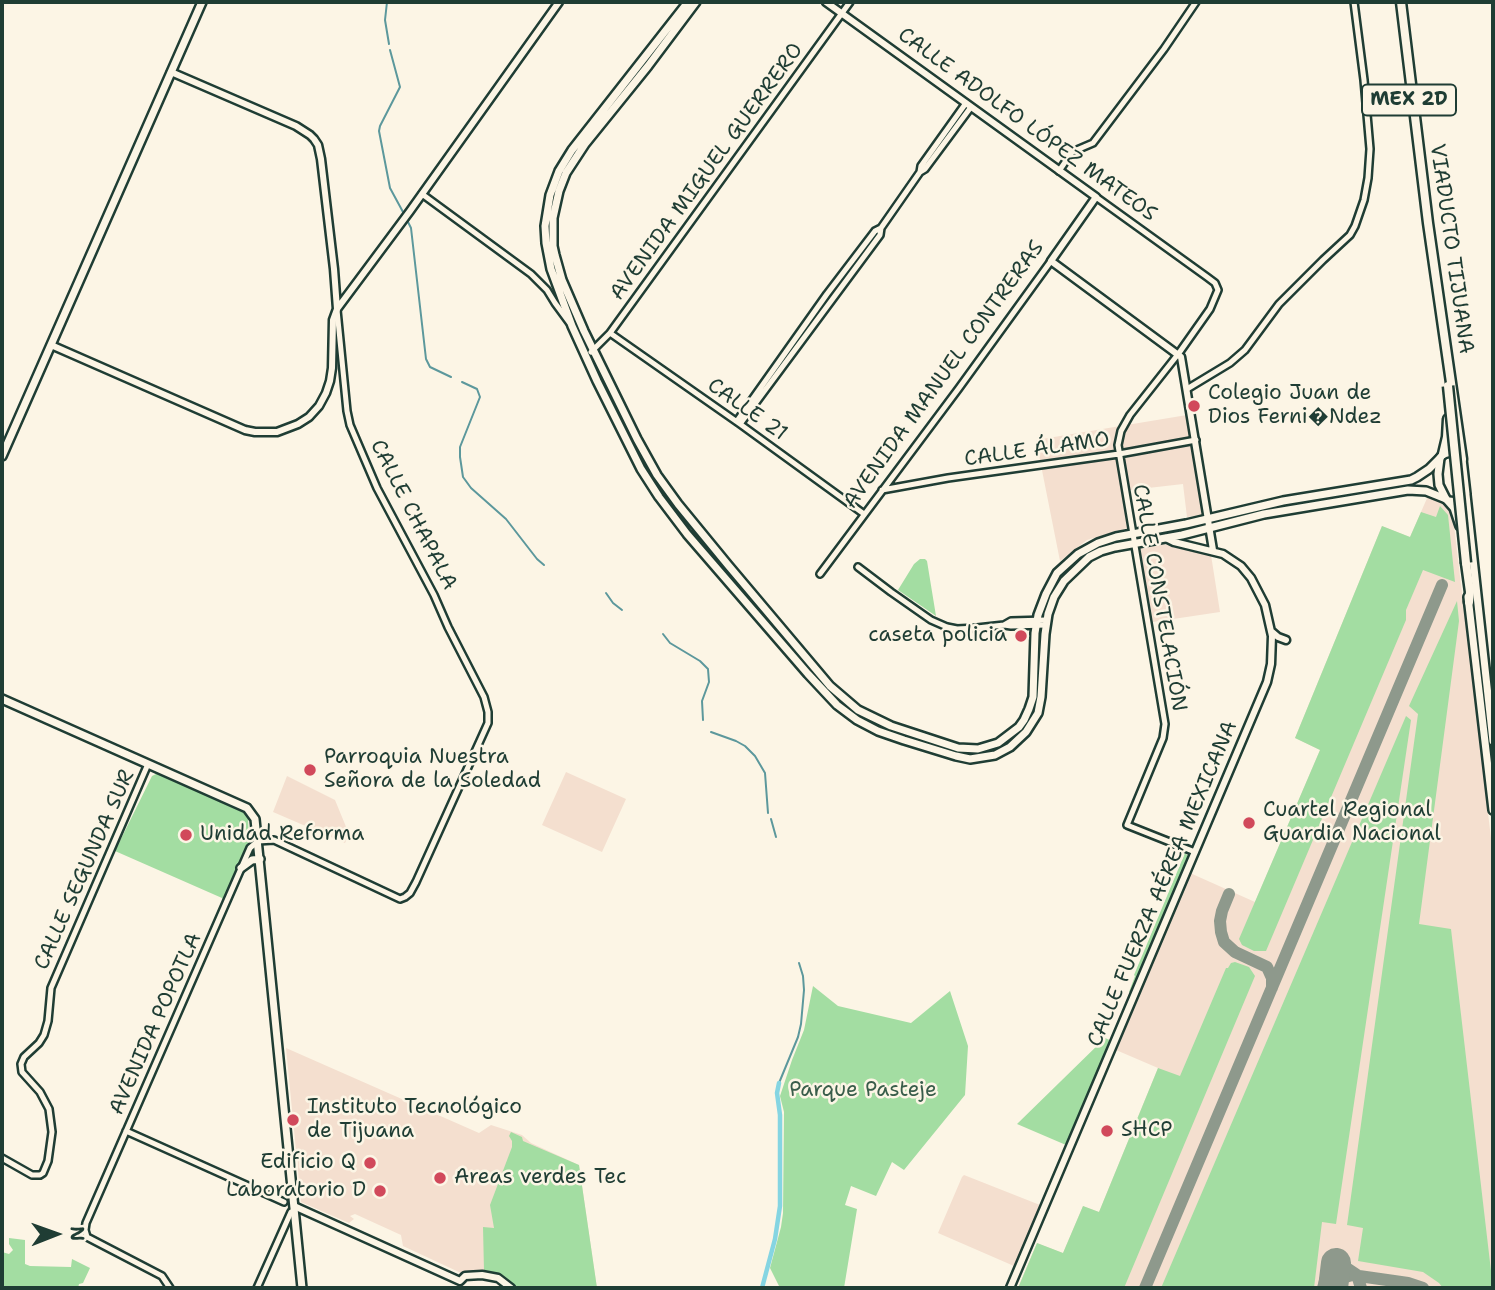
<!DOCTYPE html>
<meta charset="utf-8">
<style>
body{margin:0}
#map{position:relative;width:1495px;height:1290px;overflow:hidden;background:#fcf5e5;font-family:"Shantell Sans",sans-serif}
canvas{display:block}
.frame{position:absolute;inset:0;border:4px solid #1f3d34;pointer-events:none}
.north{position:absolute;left:21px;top:1199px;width:70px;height:70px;-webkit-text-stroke:5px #fcf5e5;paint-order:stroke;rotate:89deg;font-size:19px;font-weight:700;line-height:28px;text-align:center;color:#1f3d34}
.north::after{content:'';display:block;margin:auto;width:24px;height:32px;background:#1f3d34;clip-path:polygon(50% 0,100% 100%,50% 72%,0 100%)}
</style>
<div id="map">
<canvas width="1495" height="1290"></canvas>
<div class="frame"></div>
<div class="north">N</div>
</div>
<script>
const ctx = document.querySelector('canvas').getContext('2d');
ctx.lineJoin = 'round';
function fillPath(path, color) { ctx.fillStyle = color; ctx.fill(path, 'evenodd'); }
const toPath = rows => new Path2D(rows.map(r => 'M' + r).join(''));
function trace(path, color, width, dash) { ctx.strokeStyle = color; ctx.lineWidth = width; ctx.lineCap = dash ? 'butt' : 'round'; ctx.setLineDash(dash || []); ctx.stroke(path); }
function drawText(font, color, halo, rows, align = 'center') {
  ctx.font = font + ' "Shantell Sans",sans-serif'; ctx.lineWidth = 5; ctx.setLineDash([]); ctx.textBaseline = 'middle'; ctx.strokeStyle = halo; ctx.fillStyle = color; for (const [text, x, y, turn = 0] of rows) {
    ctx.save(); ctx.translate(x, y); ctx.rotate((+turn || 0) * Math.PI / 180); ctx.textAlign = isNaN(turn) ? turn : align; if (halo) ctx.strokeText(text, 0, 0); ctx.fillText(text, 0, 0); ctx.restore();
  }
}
fillPath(toPath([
 [1187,415,1203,515,1187,517,1183,484,1122,491,1127,528,1087,540,1060,561,1036,440],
 [1428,496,1440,502,1450,512,1453,517,1493,855,1493,1288,1018,1288,1037,1243,1063,1253,1083,1206,1099,1212,1158,1068,1116,1050,1190,873,1255,902,1320,750,1295,738,1382,526,1410,537],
 [1162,544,1211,555,1220,612,1153,622,1140,549],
 [566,772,626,799,602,852,542,825],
 [287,776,335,800,349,834,345,843,273,812],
 [286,1048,479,1133,491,1125,522,1135,531,1143,579,1165,597,1288,515,1288,495,1273,472,1271,461,1273,403,1246,401,1235,355,1214,350,1216,354,1219,349,1223,301,1202],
 [964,1175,1040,1205,1014,1266,938,1233,962,1177]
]), '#f4dfcf');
fillPath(toPath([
 [1440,506,1448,515,1455,582,1423,570,1406,610,1406,620,1266,951,1254,951,1242,945,1239,939,1320,750,1295,738,1382,526,1410,537,1421,512,1436,517],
 [920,559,925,559,927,561,936,616,898,590,914,564],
 [1457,601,1459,621,1419,924,1451,929,1493,1288,1443,1288,1439,1283,1423,1272,1358,1261,1363,1228,1347,1225,1418,714,1409,706],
 [1406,716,1411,720,1336,1224,1322,1222,1314,1288,1161,1288],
 [158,773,245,811,248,817,249,844,224,901,222,898,115,851,152,776],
 [1185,853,1188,856,1185,864,1131,993,1129,992,1135,976,1134,975],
 [1235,962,1249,967,1255,976,1124,1288,1018,1288,1037,1243,1063,1253,1083,1206,1099,1212,1158,1068,1180,1076,1226,968,1228,968,1231,963],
 [813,986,838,1006,911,1023,950,991,968,1046,965,1095,904,1170,892,1162,876,1196,851,1186,845,1205,857,1209,844,1288,785,1288,779,1286,770,1268,781,1227,783,1213,784,1112,780,1096,792,1060,804,1030],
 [1105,1038,1112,1041,1066,1145,1017,1124],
 [511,1132,522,1137,523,1141,579,1165,597,1288,517,1288,500,1274,484,1271,483,1227,494,1228,490,1205,512,1147,512,1141,509,1136],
 [9,1238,25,1240,25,1264,30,1266,71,1267,72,1259,90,1268,83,1283,79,1284,78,1288,2,1288,2,1252,9,1254,13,1250,9,1244]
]), '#a3dda2');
trace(toPath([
 [387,2,385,20,389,44],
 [390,50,400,87,380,126,379,131,390,188,403,212],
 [407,220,411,228,426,359,430,367,451,377],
 [462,382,477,389,480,397,460,447,460,457,463,477,471,488,506,519,537,559,544,565],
 [606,593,613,603,622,610],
 [663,634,670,643,700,661,708,669,709,682,702,701,703,720],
 [711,732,736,741,745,746,755,756,765,773,768,813],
 [771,819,776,837],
 [779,1083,798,1037,801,1024,804,990,803,976,799,963]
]), '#5c989c', 2);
trace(toPath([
 [762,1288,775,1239,780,1206,780,1115,777,1093,779,1083]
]), '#85d5e2', 4.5);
trace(toPath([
 [1229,894,1222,911,1220,921,1221,932,1224,942,1235,952,1267,967,1272,978,1272,988],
 [1145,1288,1442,585],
 [1323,1288,1326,1277,1335,1269,1342,1268,1348,1269,1357,1275,1361,1288],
 [1334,1288,1342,1278,1352,1275,1408,1283,1423,1288]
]), '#8e998c', 12);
trace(toPath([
 [1333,1288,1336,1263]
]), '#8e998c', 30);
const tertiary = toPath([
 [1059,171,1072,152,1093,143,1164,49,1196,2],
 [920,172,921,166,966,103],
 [422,194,531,274,547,290,555,303,569,322],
 [1096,197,1207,277,1215,283,1218,290,1210,309,1179,353,1130,415,1121,431,1118,445,1165,724,1163,738,1127,825,1195,852],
 [610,333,740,424,864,514],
 [591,352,610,333,850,2],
 [1187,389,1230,363,1245,350,1279,304,1323,260,1350,235,1355,226,1364,200,1368,178,1370,149,1364,80,1354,2],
 [737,421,827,294,875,231,881,228],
 [740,424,880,235,881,228,920,172,925,169,971,107],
 [882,490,948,478,1119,454,1196,440],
 [858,567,891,592,931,620,947,627,957,629,977,628,1004,625,1011,621,1046,620],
 [820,574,959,388,1051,261],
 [1004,625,1011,626,1046,625],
 [126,1131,284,1202],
 [2,1158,32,1175,40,1175,43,1173,48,1161,52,1132,49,1109,40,1092,22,1072,21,1064,24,1057,39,1043,44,1035,48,1021,51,988,148,764],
 [170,1288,162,1276,87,1237,85,1230,86,1223,250,848,258,841,274,840,400,899,405,897,410,893,416,882,488,723,488,712,484,697,448,627,434,595,377,488,350,425,347,411,337,310],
 [257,1288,291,1212]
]);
const secondary = toPath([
 [826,2,1096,197,1051,261,1181,357,1213,550],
 [171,72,296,126,310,135,314,139,318,145,321,159,334,269,337,309],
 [51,345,245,430,255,432,277,432,298,424,309,417,319,406,326,393,330,381,332,368,333,320,337,309,410,211,559,2],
 [1271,631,1278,637,1286,640],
 [294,1206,460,1281,465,1276,482,1275,498,1278,511,1288],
 [1010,1288,1267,682,1271,664,1272,636,1265,605,1251,578,1241,566,1223,554,1174,542,1166,538]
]);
const primary = toPath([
 [688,2,572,150,559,171,550,195,545,226,546,243,551,269,572,326,597,381,641,469,659,497,687,534,808,674,837,705,857,720,878,731,904,740,956,756,970,759,995,755,1010,747,1026,732,1038,713,1041,697,1045,634,1048,614,1054,597,1064,581,1089,557,1101,551,1115,547,1182,535,1264,514,1408,490,1426,491,1446,499],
 [696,2,648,66,585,144,566,173,559,191,553,218,553,246,555,255,562,280,584,331,637,439,657,475,678,504,728,565,830,686,858,710,891,726,958,748,978,749,998,743,1019,727,1024,720,1029,709,1033,697,1035,633,1038,615,1046,594,1057,573,1078,554,1098,543,1116,537,1186,524,1283,501,1411,480,1417,477,1429,469,1440,458],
 [2,456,202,2],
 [2,699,247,808,255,819,302,1288],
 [241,868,252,860,260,859]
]);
const trunk = toPath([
 [1466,495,1493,741],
 [1449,501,1458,502,1466,494,1462,459,1459,455,1451,452,1443,454,1440,458,1438,474,1439,485,1446,499,1454,508,1460,526],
 [1468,597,1493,810]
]);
const motorway = toPath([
 [1401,2,1428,223,1462,459],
 [1443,454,1447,437,1448,419],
 [1466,563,1470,592,1469,602]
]);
trace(tertiary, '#1f3d34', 10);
trace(secondary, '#1f3d34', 11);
trace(primary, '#1f3d34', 12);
trace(trunk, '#1f3d34', 12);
trace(motorway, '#1f3d34', 13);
trace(tertiary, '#fcf5e5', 5);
trace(secondary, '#fcf5e5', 6);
trace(primary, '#fcf5e5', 7);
trace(trunk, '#fcf5e5', 7);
trace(motorway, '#fcf5e5', 8);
const motorwayBridge = toPath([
 [1448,386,1466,563]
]);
trace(motorwayBridge, '#1f3d34', 13, []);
trace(motorwayBridge, '#fcf5e5', 8);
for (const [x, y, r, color] of [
 [1194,406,7,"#d1495b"],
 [1021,636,7,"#d1495b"],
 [310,770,7,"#d1495b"],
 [1249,823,7,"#d1495b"],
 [186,835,7,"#d1495b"],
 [293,1120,7,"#d1495b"],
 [1107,1131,7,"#d1495b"],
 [370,1163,7,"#d1495b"],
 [440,1178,7,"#d1495b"],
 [380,1191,7,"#d1495b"]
]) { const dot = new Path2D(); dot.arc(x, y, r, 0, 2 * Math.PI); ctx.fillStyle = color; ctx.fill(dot); trace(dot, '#fcf5e5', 2.5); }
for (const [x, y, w] of [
 [1409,100,94]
]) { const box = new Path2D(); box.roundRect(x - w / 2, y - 15.5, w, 31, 5); ctx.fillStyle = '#fcf5e5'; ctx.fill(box); trace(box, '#1f3d34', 2); }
drawText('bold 19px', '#1f3d34', null, [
 ["MEX 2D",1409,100]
]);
drawText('21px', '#1f3d34', '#fcf5e5', [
 ["CALLE ADOLFO LÓPEZ MATEOS",1027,125,36],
 ["AVENIDA MIGUEL GUERRERO",707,172,-54],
 ["VIADUCTO TIJUANA",1451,249,82],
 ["AVENIDA MANUEL CONTRERAS",944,375,-54],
 ["CALLE 21",747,410,35],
 ["CALLE ÁLAMO",1037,450,-8],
 ["CALLE CHAPALA",413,515,63],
 ["CALLE CONSTELACIÓN",1159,598,80],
 ["CALLE SEGUNDA SUR",85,870,-66],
 ["CALLE FUERZA AÉREA MEXICANA",1163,884,-67],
 ["AVENIDA POPOTLA",156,1024,-66]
]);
drawText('21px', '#1f3d34', '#fcf5e5', [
 ["Colegio Juan de",1208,394],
 ["Dios Ferni�Ndez",1208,418],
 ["caseta policia",1007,636,"right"],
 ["Parroquia Nuestra",324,758],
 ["Señora de la Soledad",324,782],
 ["Cuartel Regional",1263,811],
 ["Guardia Nacional",1263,835],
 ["Unidad Reforma",200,835],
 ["Instituto Tecnológico",307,1108],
 ["de Tijuana",307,1132],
 ["SHCP",1121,1131],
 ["Edificio Q",356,1163,"right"],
 ["Areas verdes Tec",454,1178],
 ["Laboratorio D",366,1191,"right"]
], 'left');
drawText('21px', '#395d4a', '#fcf5e5', [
 ["Parque Pasteje",863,1091]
]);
</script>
